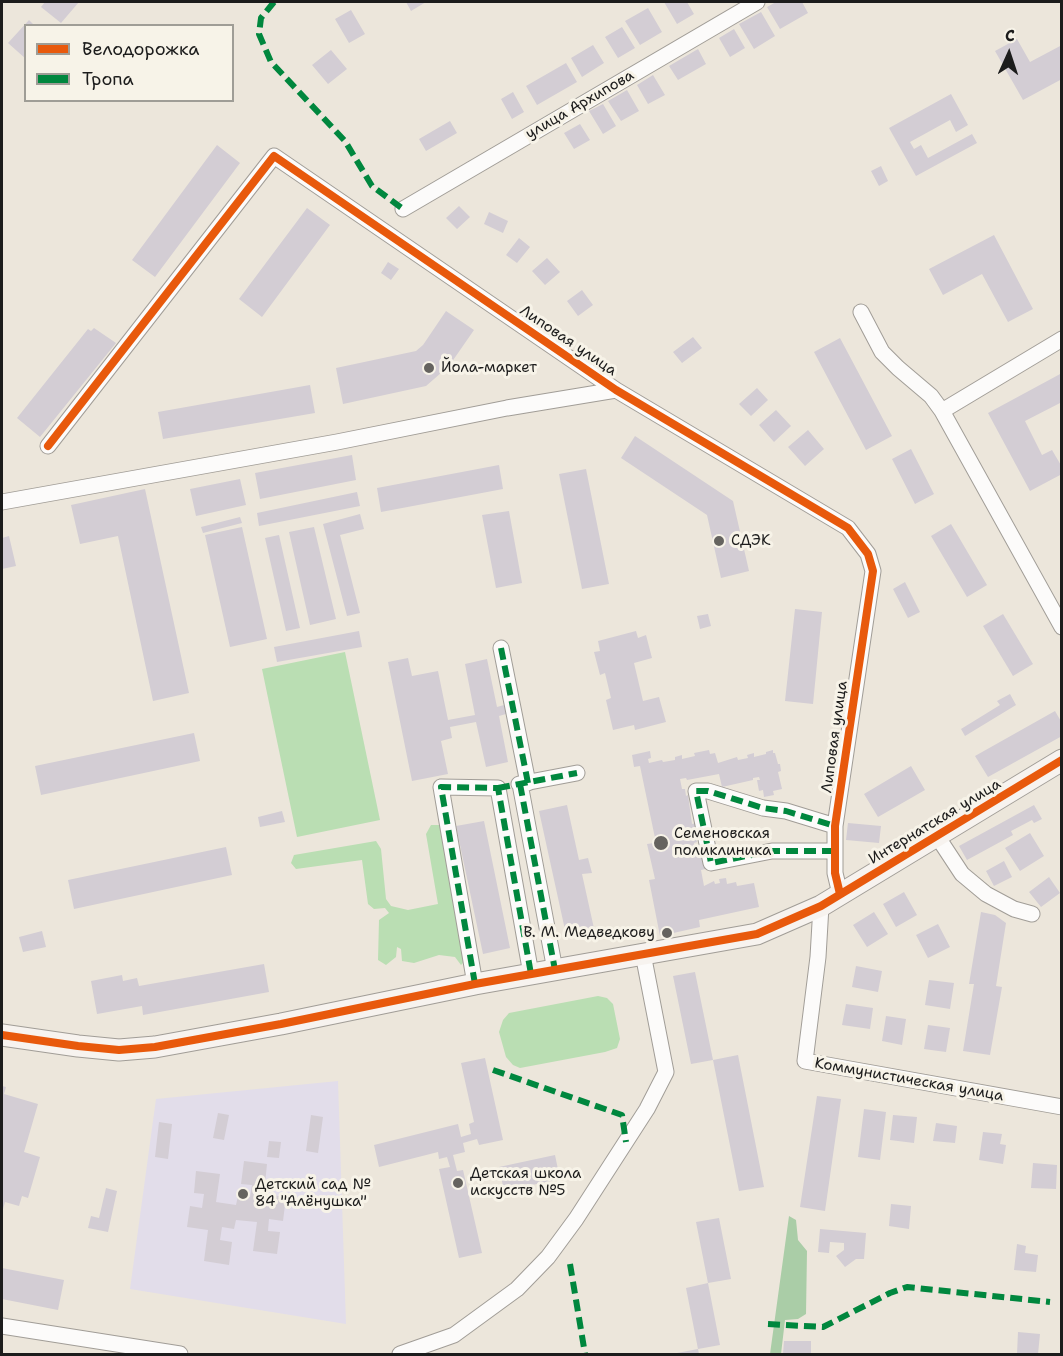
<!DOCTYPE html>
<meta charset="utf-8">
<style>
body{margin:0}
#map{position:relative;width:1063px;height:1356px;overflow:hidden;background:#ece6db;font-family:"Shantell Sans",sans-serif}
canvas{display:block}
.frame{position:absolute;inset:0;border:3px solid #1c1c1c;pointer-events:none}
.legend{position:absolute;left:24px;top:24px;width:210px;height:78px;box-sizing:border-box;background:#f7f3e8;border:2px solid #9f9d96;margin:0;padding:8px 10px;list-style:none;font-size:18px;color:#1c1c1c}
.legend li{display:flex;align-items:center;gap:12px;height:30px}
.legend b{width:30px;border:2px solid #9f9d96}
.north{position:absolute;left:979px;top:24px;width:60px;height:60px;-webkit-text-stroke:4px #f7f3e8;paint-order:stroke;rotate:3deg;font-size:16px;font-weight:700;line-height:24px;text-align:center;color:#1c1c1c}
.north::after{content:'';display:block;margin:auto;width:21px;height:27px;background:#1c1c1c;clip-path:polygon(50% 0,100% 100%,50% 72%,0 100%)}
</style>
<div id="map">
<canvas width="1063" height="1356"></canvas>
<div class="frame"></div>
<ul class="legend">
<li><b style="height:8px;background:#e8590c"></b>Велодорожка</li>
<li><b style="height:8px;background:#00873e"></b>Тропа</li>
</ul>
<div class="north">С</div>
</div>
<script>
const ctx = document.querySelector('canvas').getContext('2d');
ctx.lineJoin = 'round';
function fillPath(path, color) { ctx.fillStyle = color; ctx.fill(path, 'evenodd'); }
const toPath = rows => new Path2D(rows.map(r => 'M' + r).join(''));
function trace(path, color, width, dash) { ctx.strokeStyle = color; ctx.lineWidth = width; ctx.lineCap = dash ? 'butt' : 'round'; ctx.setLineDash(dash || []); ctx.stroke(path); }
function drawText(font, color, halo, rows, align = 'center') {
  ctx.font = font + ' "Shantell Sans",sans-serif'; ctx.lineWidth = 6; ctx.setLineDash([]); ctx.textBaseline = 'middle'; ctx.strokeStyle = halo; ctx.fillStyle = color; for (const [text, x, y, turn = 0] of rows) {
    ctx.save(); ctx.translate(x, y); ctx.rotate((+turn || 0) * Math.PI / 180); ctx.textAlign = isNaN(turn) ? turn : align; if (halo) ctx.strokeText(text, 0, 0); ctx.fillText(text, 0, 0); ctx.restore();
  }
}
fillPath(toPath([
 [338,1081,346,1324,130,1289,156,1099]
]), '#e2ddea');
fillPath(toPath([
 [345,652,380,820,297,837,262,669],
 [431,825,441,825,465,961,461,965,455,957,439,955,414,963,402,961,401,949,397,947,396,957,386,965,378,960,379,920,389,913,385,908,374,909,368,904,362,860,296,869,291,863,294,855,376,841,381,849,386,899,391,906,408,910,438,904,426,834],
 [598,996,607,998,613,1004,620,1039,617,1048,605,1052,520,1068,513,1065,506,1057,499,1032,503,1020,509,1013]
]), '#badeb3');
fillPath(toPath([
 [789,1216,796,1220,798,1240,807,1251,806,1314,798,1319,785,1320,781,1354,770,1354]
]), '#aacda7');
fillPath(toPath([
 [45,2,79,2,61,23,41,7],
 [406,2,426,2,411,11],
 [664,2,687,2,694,14,677,24],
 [776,2,802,2,808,13,780,29,767,7],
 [648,8,662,32,640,45,625,21],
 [351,10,365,34,349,43,335,19],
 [761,12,775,36,754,49,739,24],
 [29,20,35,26,26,26,26,59,8,43],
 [622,27,635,48,618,58,605,37],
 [734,29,745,48,730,57,719,38],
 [1017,39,1030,62,1062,45,1062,79,1023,100,995,51],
 [593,45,604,63,582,77,571,58],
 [698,49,706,64,678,80,669,66],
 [331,50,347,69,328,84,312,65],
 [566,63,577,82,537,105,526,86],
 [653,75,665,95,648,104,637,85],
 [627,90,639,111,621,121,608,101],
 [513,92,524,112,512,119,501,99],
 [951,94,968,125,956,132,950,120,910,142,914,149,921,145,928,158,972,134,977,143,916,176,889,128],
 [603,104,616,126,603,134,589,111],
 [450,121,457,133,426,151,419,139],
 [580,124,590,140,574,149,564,133],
 [217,145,240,163,155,277,132,260],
 [881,166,888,181,879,186,871,171],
 [459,206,470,217,457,229,446,218],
 [307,208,330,225,262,317,239,299],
 [489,212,508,221,503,233,484,224],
 [994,235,1033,309,1008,322,982,274,943,295,929,269],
 [519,238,530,247,517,263,506,255],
 [547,258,560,272,545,285,532,271],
 [388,262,399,269,391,280,381,273],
 [582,290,593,305,578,316,567,301],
 [446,311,474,330,449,366,426,386,343,404,336,368,416,351,423,345],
 [94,328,116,343,40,437,17,418,88,329,91,331],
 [693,337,702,348,682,363,673,352],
 [840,338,892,436,866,450,814,352],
 [1062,373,1062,402,1025,421,1042,455,1052,450,1062,467,1062,474,1030,491,988,413],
 [310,385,315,413,163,439,158,412],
 [757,388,768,400,751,416,739,404],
 [776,410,791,426,774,442,759,425],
 [808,430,824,449,805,466,788,447],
 [635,436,733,501,749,571,721,578,707,515,621,458],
 [911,449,934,494,915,504,892,459],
 [352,455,356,480,260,499,255,473],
 [499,465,503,489,381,512,377,488],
 [586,469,609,584,582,589,559,474],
 [240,479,246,505,196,516,190,489],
 [145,489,189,693,153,701,118,536,80,544,71,505],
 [357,492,360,506,259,526,257,513],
 [509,511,522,583,496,588,482,515],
 [360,514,364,529,340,535,360,613,347,616,323,524],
 [240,517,242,523,203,533,201,527],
 [951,524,987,585,967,597,931,536],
 [242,527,267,639,230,647,205,535],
 [314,527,336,619,310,625,289,532],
 [279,535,300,628,286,631,265,538],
 [9,536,16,566,2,569,2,538],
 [905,582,920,612,908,618,893,589],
 [795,609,822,612,813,704,785,701],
 [708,614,711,626,700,629,697,616],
 [1003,614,1033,664,1013,676,983,626],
 [359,631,362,647,277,662,274,647],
 [636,631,638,638,646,635,652,658,634,663,643,701,659,697,666,722,635,730,634,725,613,730,606,700,611,698,605,673,600,675,594,652,600,651,598,641],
 [408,658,412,676,438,671,448,720,475,715,465,664,487,659,497,707,504,705,501,692,507,691,514,725,508,726,506,714,499,716,508,762,486,767,476,722,450,727,452,738,441,741,448,774,412,781,388,662],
 [1010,694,1016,705,965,736,961,729,1000,705,997,701],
 [1055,711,1062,723,1062,736,988,777,975,756],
 [194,733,200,761,41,795,35,766],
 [709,750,710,754,715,753,718,763,737,757,738,760,748,758,747,755,754,753,754,757,766,754,766,752,773,750,773,753,775,753,778,764,780,764,781,771,778,772,782,789,773,791,774,795,764,797,763,790,759,791,757,780,760,780,759,777,753,778,753,780,722,787,719,774,687,780,686,778,680,779,682,789,685,789,686,796,688,795,692,824,696,823,698,835,695,836,697,842,694,843,696,852,699,851,700,856,703,856,706,869,701,870,704,886,714,881,715,884,720,883,719,879,726,878,727,884,736,882,737,886,754,883,759,907,699,920,700,927,660,936,649,880,655,879,647,844,661,842,660,837,655,838,640,766,634,767,632,755,650,751,651,758,648,759,649,763,662,760,663,762,675,760,675,757,682,755,682,759,695,756,694,753],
 [911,766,925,790,878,817,864,794],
 [567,805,579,860,588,858,592,873,582,874,595,933,567,939,539,811],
 [1034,805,1042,819,1034,823,1032,820,1011,831,1013,835,967,860,959,846],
 [282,811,285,822,260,827,258,817],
 [484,821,510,948,483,954,456,826],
 [848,823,881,826,879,843,846,840],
 [1030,833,1044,856,1020,871,1005,848],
 [226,847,232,875,74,909,68,880],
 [1004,861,1012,877,994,886,986,871],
 [1049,877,1060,893,1041,907,1029,892],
 [904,892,917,915,896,927,883,904],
 [874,912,888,934,867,947,853,925],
 [981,912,995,915,1006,923,996,986,1002,987,990,1055,963,1051,974,984,969,984],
 [938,924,950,947,928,958,916,935],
 [42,931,46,947,23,952,19,937],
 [264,964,269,992,143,1015,142,1006,97,1014,91,981,122,975,123,981,137,978,139,986],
 [856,966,882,971,878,992,852,987],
 [695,972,713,1060,691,1064,673,976],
 [929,980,954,983,950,1009,925,1005],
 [846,1004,873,1008,870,1029,842,1025],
 [886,1016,906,1019,902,1045,882,1041],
 [928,1025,950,1028,946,1052,924,1049],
 [738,1055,764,1187,739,1191,713,1060],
 [485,1058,503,1140,479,1145,477,1139,463,1143,465,1152,453,1155,457,1171,463,1170,482,1253,459,1258,439,1169,450,1167,447,1157,439,1159,438,1152,379,1167,374,1145,458,1124,461,1137,471,1134,469,1124,474,1122,461,1063],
 [2,1086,6,1087,4,1094,38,1104,24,1152,40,1157,28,1198,22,1196,19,1206,5,1202,2,1213],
 [817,1096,841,1099,825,1211,800,1207],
 [864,1109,886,1112,880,1160,858,1157],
 [218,1113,229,1115,224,1140,213,1138],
 [311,1115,323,1117,318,1153,306,1151],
 [893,1115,917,1117,914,1143,890,1140],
 [159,1122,172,1124,168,1159,155,1157],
 [936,1123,957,1126,955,1143,933,1141],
 [983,1132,1002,1134,1000,1144,1006,1145,1003,1164,979,1160],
 [269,1141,281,1142,279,1158,267,1157],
 [555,1155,560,1179,504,1191,499,1167],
 [244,1161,267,1164,264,1194,286,1197,283,1221,269,1219,268,1231,280,1232,277,1254,253,1251,257,1222,236,1220,234,1229,222,1227,220,1240,232,1242,229,1265,204,1261,208,1230,187,1227,190,1206,202,1208,204,1194,194,1193,196,1171,220,1174,216,1202,236,1205,238,1196,250,1197,252,1185,241,1184],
 [1033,1163,1057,1165,1056,1189,1031,1188],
 [106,1188,117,1191,108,1232,88,1228,91,1216,99,1218],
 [891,1204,911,1206,909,1229,889,1226],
 [719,1218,731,1279,708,1283,696,1222],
 [820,1229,866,1233,864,1259,856,1259,845,1267,836,1256,844,1250,844,1243,830,1242,829,1253,818,1252],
 [1017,1244,1026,1246,1025,1253,1038,1255,1036,1272,1014,1270],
 [2,1268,64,1280,58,1310,2,1299],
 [708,1283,720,1345,698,1349,686,1288],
 [1018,1332,1040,1334,1038,1354,1017,1354],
 [784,1341,811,1341,811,1354,783,1354],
 [698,1349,699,1354,677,1354,677,1353]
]), '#d3cdd4');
const street = toPath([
 [403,209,757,2],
 [861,312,882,352,898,368,931,396,942,411,1062,627],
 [942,411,1062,339],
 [48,446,274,156,616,390,848,528,868,554,873,571,835,826,835,873,840,894],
 [2,502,337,442,507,408,616,390],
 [501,648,528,783],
 [519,784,577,773],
 [520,784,555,970],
 [937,836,962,874,986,894,1014,909,1032,914],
 [834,851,772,851,711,863,696,791,708,791,763,808,786,811,835,826],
 [821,906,818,957,805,1061,1062,1107],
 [475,984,441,787,498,788,531,974],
 [2,1326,180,1354],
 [400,1354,454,1335,517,1289,548,1257,576,1219,647,1109,666,1072,643,954]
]);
const secondary = toPath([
 [2,1035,78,1046,119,1050,155,1047,281,1024,475,984,757,934,821,906,1062,760]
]);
trace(street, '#a19d97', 17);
trace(secondary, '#a19d97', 23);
trace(street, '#fcfbfa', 15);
trace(secondary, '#f7f3ef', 21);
trace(toPath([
 [274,2,261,18,259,34,271,62,345,141,372,186,403,209],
 [501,648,528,783],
 [520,784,555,970],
 [498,788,577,773],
 [834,851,772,851,711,863,696,791,708,791,763,808,786,811,835,826],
 [475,984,441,787,498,788,531,974],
 [493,1070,622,1115,626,1142],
 [570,1264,585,1354],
 [768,1324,823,1327,890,1293,907,1287,1050,1302]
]), '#00873e', 6, [12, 6]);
trace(toPath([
 [48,446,274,156,616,390,848,528,868,554,873,571,835,826,835,873,840,894],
 [2,1035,78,1046,119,1050,155,1047,281,1024,475,984,757,934,821,906,1062,760]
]), '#e8590c', 8);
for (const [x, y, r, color] of [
 [429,368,6,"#65635f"],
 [719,541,6,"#65635f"],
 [661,843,8,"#65635f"],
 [667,933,6,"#65635f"],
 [458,1183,6,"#65635f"],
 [243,1194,6,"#65635f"]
]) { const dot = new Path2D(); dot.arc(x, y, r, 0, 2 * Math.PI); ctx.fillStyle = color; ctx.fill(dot); trace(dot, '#f7f3e8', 2); }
drawText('15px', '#1c1c1c', '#f7f3e8', [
 ["улица Архипова",580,105,-30],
 ["Липовая улица",568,341,34],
 ["Липовая улица",835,737,-82],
 ["Интернатская улица",935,822,-31],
 ["Коммунистическая улица",909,1080,10]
]);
drawText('15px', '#1c1c1c', '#f7f3e8', [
 ["Йола-маркет",441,368],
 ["СДЭК",731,541],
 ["Семеновская",674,834],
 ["поликлиника",674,851],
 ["В. М. Медведкову",655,933,"right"],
 ["Детская школа",470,1174],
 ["искусств №5",470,1191],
 ["Детский сад №",255,1185],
 ["84 \"Алёнушка\"",255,1202]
], 'left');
</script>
